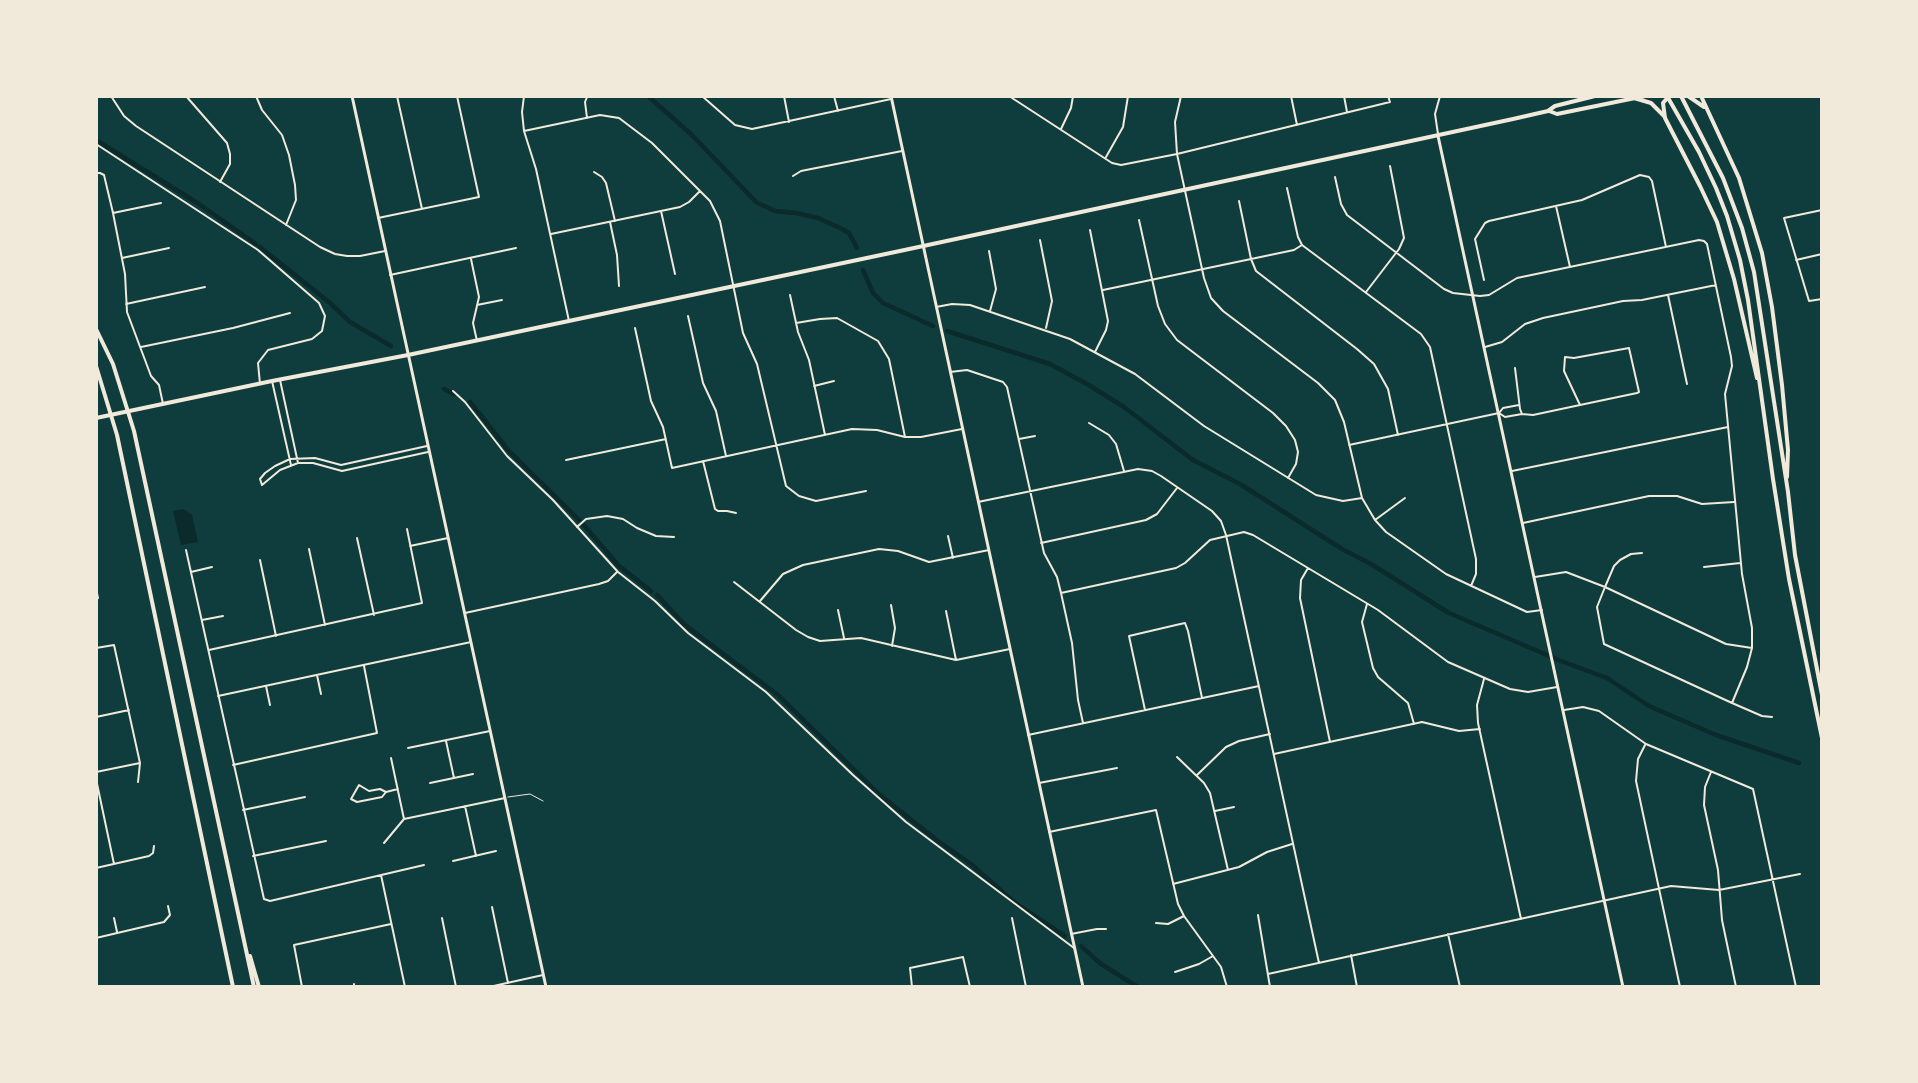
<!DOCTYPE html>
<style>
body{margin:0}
#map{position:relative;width:1918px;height:1083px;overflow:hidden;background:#0f3d3e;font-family:"Golos Text",sans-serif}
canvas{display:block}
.frame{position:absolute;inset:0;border:98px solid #f1e9da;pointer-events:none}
</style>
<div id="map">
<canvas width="1918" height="1083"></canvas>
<div class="frame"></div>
</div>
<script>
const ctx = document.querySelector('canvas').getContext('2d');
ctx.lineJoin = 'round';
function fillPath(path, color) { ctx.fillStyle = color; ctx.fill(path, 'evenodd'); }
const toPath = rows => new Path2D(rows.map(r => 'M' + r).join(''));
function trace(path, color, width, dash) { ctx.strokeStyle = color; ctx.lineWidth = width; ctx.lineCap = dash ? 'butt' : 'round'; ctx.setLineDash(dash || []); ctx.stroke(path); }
fillPath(toPath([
 [184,509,192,515,198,542,181,545,173,511]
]), '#0a2a2b');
trace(toPath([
 [648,96,693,136,756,202,775,211,796,213,818,218,840,228,849,233,857,248],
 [96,140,199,204,256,244],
 [260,247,330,303,350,322,391,346],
 [863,270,873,293,883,303,933,326],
 [947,331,1050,364,1087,384,1124,407,1193,460,1240,484,1342,549,1371,564,1449,613,1561,661,1607,678,1649,706,1716,735,1799,763],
 [444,389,454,394],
 [470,402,488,424],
 [490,427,505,446],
 [506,448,580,521],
 [583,524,618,565,651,591],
 [657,595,685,625,778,695,880,795,938,841,971,864,1014,902,1065,936],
 [1081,946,1101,964,1138,987]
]), '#0a2a2b', 4.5);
trace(toPath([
 [508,797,530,794,543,801]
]), '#f1e9da', 1);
trace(toPath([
 [111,96,124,116,136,126,320,247,335,254,347,256,360,256,385,251],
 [186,96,227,143,230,154,230,164,220,182],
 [256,96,262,110,282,135,289,155,295,185,296,200,286,225],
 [397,96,422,209],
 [524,96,522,112,524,131,536,169,569,321],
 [702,96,735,125,752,129,891,99],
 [784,96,789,122],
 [834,96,838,111],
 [1009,96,1112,163,1121,165,1177,154,1390,102,1388,96],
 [1181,96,1175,122,1177,154,1204,278,1211,298,1223,311,1318,383,1335,400,1344,422,1362,498,1375,520,1386,532,1446,574,1527,612,1542,610],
 [1291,96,1297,125],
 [1344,96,1347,112],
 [587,118,585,102,587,97],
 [1061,129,1071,108,1073,96],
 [524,131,600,115,619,118,652,143,710,201,720,221,743,333,757,364,786,486,799,496,816,501,866,491],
 [1438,134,1435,114,1440,96],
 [96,144,258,250,319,303,325,316,322,331,312,339,268,350,258,363,260,384],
 [1106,157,1123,127,1128,96],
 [594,172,602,177,606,183,615,221],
 [96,173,100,173,104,175,113,213,125,274,127,312,151,376,159,385,163,404],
 [793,176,801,171,902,151],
 [1335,177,1341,204,1347,215,1444,289,1453,293,1480,296,1489,295,1517,278,1699,240,1704,241,1707,244,1731,357,1732,366,1725,394,1742,574,1752,628,1752,648,1747,667,1732,703],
 [1287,188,1298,237,1302,245,1421,334,1430,347,1476,559,1476,574,1471,586],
 [1239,201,1251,259,1256,271,1357,349,1374,364,1388,389,1398,435],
 [1556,206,1570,267],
 [1822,210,1784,218,1809,301,1822,299],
 [661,211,675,274],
 [113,213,161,203],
 [378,218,479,197,457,96],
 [1139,220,1158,306,1165,324,1177,340,1273,413,1286,426,1295,440,1298,452,1296,464,1288,478],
 [610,222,617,255,619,286],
 [1090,230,1108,321,1106,330,1095,352],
 [551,234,680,207,689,202,700,191],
 [1040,240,1052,301,1046,328],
 [989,251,996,289,990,311],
 [122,258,169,248],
 [471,259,479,297,473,323,477,341],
 [1796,260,1822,254],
 [390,275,516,248],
 [1484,280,1475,239,1485,223,1489,221,1582,200,1640,175,1649,177,1652,181,1666,247],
 [1103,290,1294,250,1302,245],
 [1366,292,1399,249,1404,238,1390,166],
 [790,295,798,332,809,360,825,435],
 [1668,295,1687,384],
 [126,304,205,287],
 [477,305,502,300],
 [936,307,952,304,970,305,1070,339,1135,374,1204,426,1316,495,1343,501,1362,498],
 [688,316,703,383,716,411,726,456],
 [796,323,820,319,837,318,878,341,889,359,905,437],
 [635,328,651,401,663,427,672,468,852,429,877,430,905,437,921,437,962,429],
 [141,347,233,328,290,313],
 [1485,347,1502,342,1525,324,1543,318,1623,301,1642,300,1716,285],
 [1515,368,1520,409,1522,414,1533,415,1580,405,1637,393,1639,392,1629,348,1574,358,1565,357,1564,371,1580,405],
 [950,372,967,370,1003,382,1007,387,1044,553,1057,577,1061,593,1072,643,1078,700,1083,723],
 [280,380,298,463],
 [272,381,291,465],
 [814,386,834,381],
 [453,391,465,402,507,456,553,500,618,572,655,601,688,633,766,692,853,775,906,822,1074,948],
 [1499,413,1505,417,1522,414],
 [1089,423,1109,435,1116,444,1124,471],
 [1019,439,1035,436],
 [1349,445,1499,413,1503,408,1519,405],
 [566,460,666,439],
 [703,461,715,509,718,511,727,511,736,513],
 [1512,471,1728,427],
 [262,485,260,479,265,473,275,466,290,459,315,458,341,465,427,446],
 [262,485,280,470,298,463,313,463,342,471,428,452],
 [978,502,1138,469,1152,471,1161,476,1212,511,1221,521,1226,535,1319,963],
 [1375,520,1405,498],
 [1523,523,1649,496,1677,496,1702,504,1734,502],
 [577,527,586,519,607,516,623,519,637,528,656,536,674,537],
 [948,536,953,558],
 [357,538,374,615],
 [1041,543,1146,520,1157,514,1177,488],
 [410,546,448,538],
 [309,549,325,625],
 [186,550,264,899,270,901,424,865],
 [1642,553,1631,554,1620,560,1614,566,1605,587,1597,607,1604,644,1732,703,1762,716,1772,717],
 [260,560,276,636],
 [1704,567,1740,563],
 [1308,568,1301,580,1300,598,1330,742],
 [191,572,212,567],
 [1535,577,1566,572,1605,587,1726,644,1752,648],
 [734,582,796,630,808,637,820,641,861,638,956,660,1010,649],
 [96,589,98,598,96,600],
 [1061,593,1176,568,1185,563,1210,540,1244,532,1253,535,1378,610,1448,662,1510,689,1528,692,1557,687],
 [760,601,783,574,803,565,879,549,898,551,929,562,989,550],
 [1367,604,1362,622,1373,668,1378,677,1408,703,1414,724],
 [891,605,895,628,892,646],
 [838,610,844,638],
 [946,611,956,660],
 [465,613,599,584,608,581,617,572],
 [202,620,223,616],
 [96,648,114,645,140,763,138,782],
 [209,650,422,603,407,529],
 [317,675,321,694],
 [1484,679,1477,705,1478,723,1521,919],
 [266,686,270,705],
 [218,696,471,642],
 [1145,710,1129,636,1176,625,1185,623,1188,631,1202,698],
 [1564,710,1583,707,1599,711,1646,744,1753,789,1796,987],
 [96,717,129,710],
 [1028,735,1259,686],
 [446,741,454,778],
 [1645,745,1638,759,1636,781,1680,987],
 [408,748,490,731],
 [1274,754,1422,722,1459,731,1480,729],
 [1177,757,1204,783,1210,793,1228,870],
 [391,758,404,819],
 [233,765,377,733,364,666],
 [96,772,140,763],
 [1711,772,1705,787,1704,805,1718,870,1722,920,1736,987],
 [1197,775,1226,747,1239,741,1270,734],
 [96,779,114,864],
 [430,783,473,774],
 [1039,783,1117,768],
 [386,792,380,789,369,791,359,785,351,799,357,802,382,797,386,792,398,789],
 [465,806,476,856],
 [243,810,305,797],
 [1215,811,1234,807],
 [1049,832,1156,810,1178,904,1184,916,1221,967,1227,987],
 [384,843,404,819,505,798],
 [253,856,326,841],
 [453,861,496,851],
 [96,868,149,856,153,853,154,846],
 [381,875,405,987],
 [1173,884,1239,867,1267,852,1292,844],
 [492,907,508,983],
 [1258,915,1270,987],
 [114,918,117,932],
 [442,918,456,987],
 [1012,918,1026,987],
 [1156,923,1168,924,1184,916],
 [1071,934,1097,929,1106,929],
 [1448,934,1460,987],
 [96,938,164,922,170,915,168,906],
 [1351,955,1357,987],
 [1175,972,1199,964,1213,956],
 [1268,974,1671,886,1719,890,1800,874],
 [354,984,354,987],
 [130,986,130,987],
 [302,987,294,945,391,924],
 [489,987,543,975],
 [912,987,910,968,963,957,970,987]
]), '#f1e9da', 2);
trace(toPath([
 [891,96,1083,987],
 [1438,136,1623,987]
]), '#f1e9da', 3);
trace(toPath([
 [352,96,546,987]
]), '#f1e9da', 3);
trace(toPath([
 [1549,111,1557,114,1645,96],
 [96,418,272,381,408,355,914,248,1513,119,1548,111,1555,106,1595,96]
]), '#f1e9da', 4);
trace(toPath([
 [1667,96,1699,152,1716,188,1727,216,1740,260,1748,300,1773,479,1789,579,1822,738],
 [1669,96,1663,103,1665,118,1700,186,1717,222,1734,279,1757,378],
 [1681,96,1723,178,1742,228,1754,272,1788,492,1795,555,1822,695],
 [1688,96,1704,107],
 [1701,96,1739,178,1762,253,1772,307,1782,385,1788,450,1787,477],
 [1634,98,1651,103,1665,117],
 [96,329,113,364,134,431,254,987],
 [96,366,117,435,233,987],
 [250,956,259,987]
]), '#f1e9da', 4);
</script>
